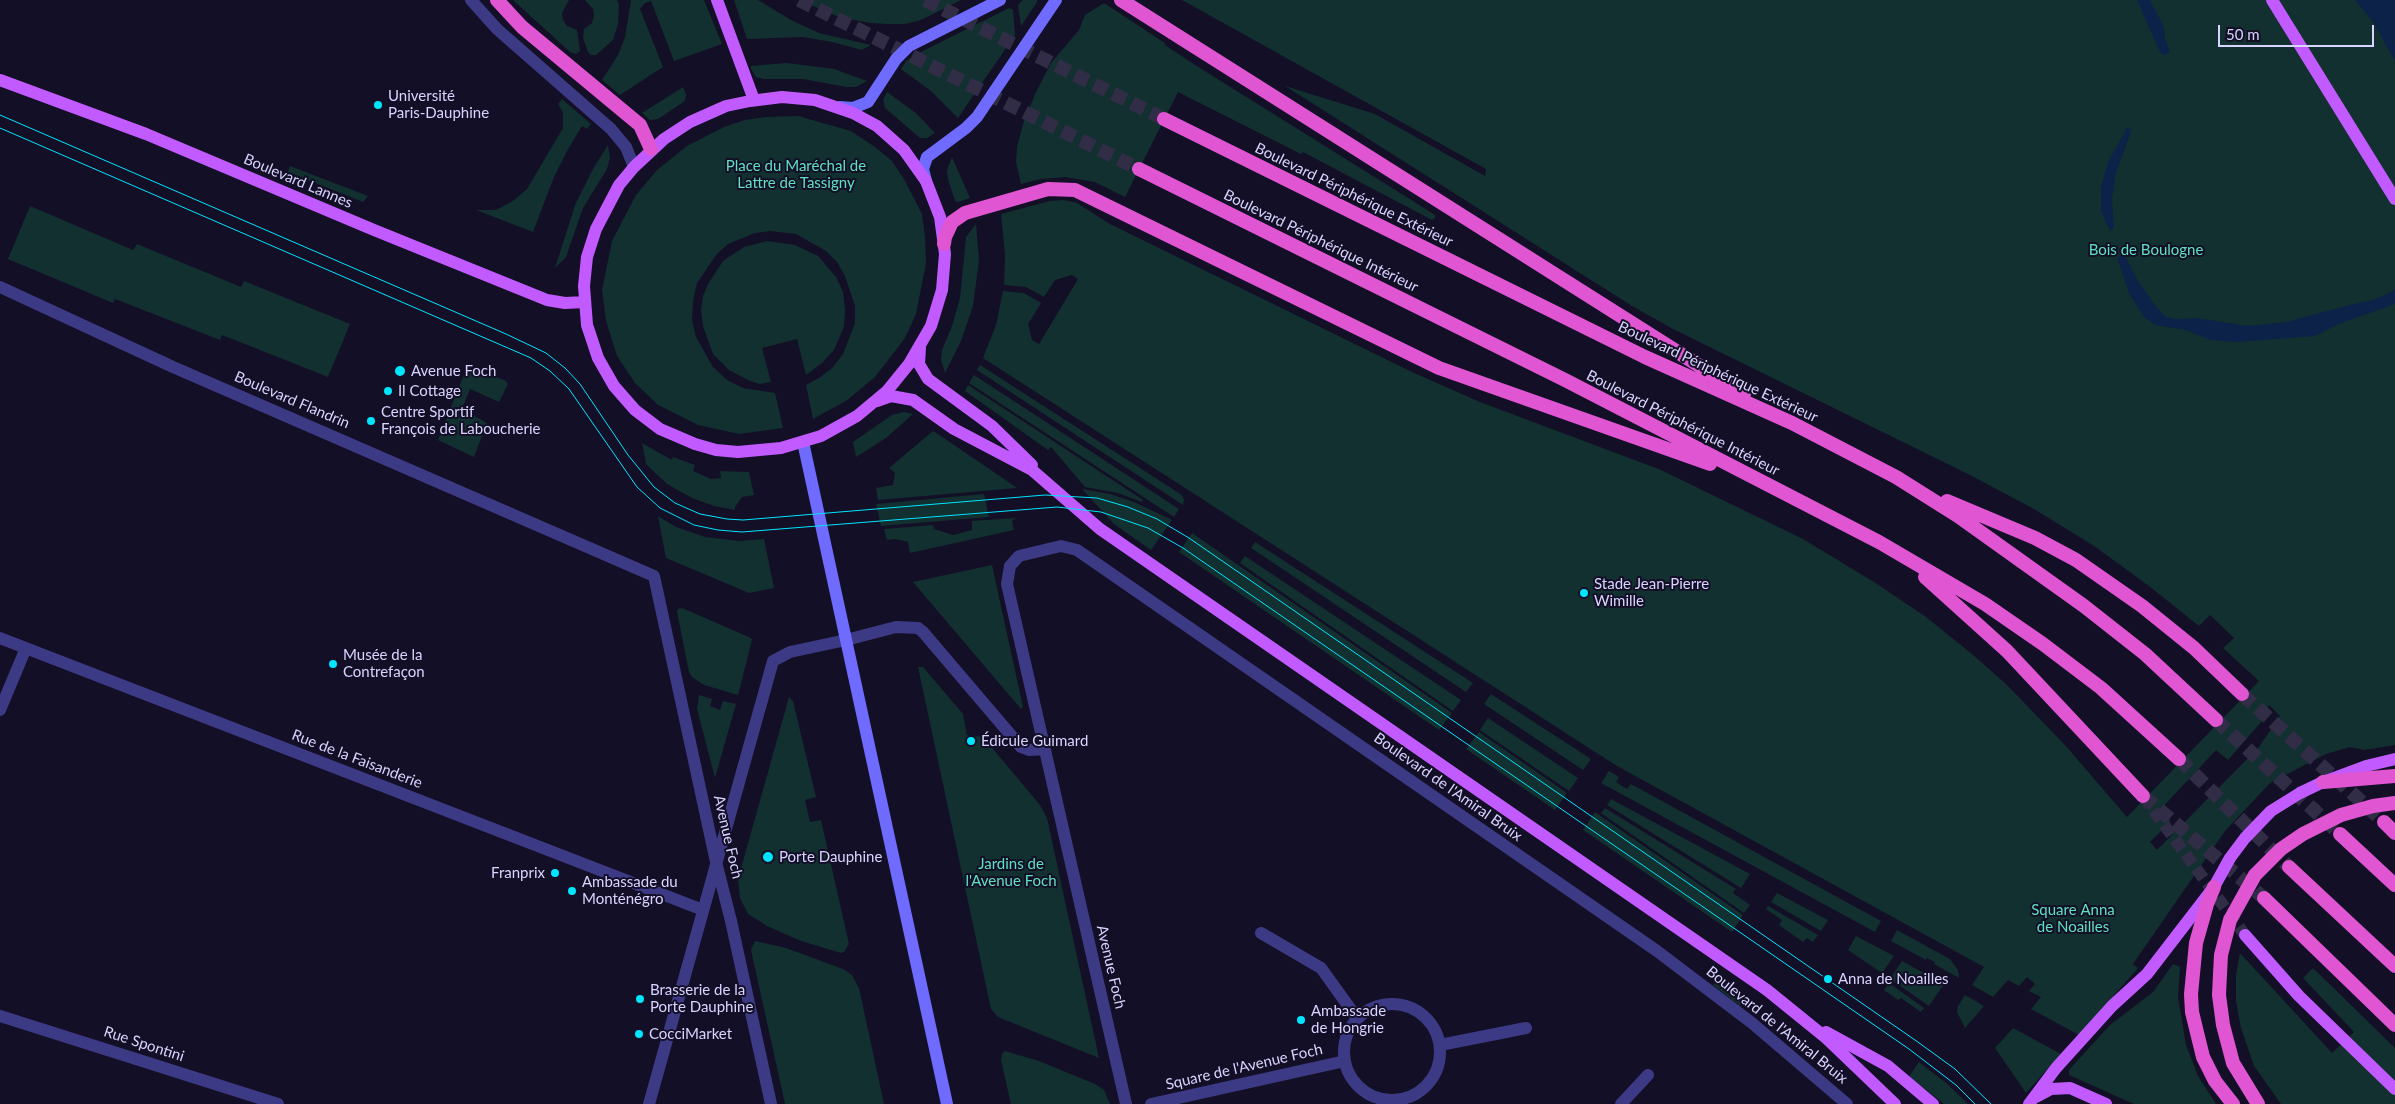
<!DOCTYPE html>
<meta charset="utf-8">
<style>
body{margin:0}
#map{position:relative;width:2395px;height:1104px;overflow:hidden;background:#130f26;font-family:Lato,sans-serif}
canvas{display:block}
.scale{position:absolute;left:2218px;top:25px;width:156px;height:22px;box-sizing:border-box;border:2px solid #d9d4ff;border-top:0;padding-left:6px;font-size:15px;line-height:18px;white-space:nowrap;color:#d9d4ff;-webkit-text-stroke:4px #130f26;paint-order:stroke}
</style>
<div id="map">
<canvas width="2395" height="1104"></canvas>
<div class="scale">50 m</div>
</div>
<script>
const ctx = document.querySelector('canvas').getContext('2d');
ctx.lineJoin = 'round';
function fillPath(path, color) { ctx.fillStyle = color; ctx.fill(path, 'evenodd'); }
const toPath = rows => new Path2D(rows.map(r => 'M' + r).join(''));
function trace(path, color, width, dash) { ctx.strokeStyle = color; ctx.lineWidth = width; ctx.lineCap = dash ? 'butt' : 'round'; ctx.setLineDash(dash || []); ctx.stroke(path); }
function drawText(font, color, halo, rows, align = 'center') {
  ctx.font = font + ' Lato,sans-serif'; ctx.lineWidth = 4; ctx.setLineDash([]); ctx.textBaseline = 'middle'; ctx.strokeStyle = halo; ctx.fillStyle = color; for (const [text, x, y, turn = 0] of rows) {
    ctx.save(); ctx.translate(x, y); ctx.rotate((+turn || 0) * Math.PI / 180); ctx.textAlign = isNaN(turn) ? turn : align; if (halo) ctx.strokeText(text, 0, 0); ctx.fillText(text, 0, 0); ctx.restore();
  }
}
fillPath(toPath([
 [513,0,569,0,562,13,563,20,567,26,577,30,580,51,576,54,570,52],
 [585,0,617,0,619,5,618,24,613,40,596,55,591,55,588,52,583,38,584,29,592,23,594,16,593,9],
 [631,0,704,0,722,44,674,61,651,1,645,3,640,9,663,67,620,95,602,80,618,55,625,37],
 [734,0,758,0,791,20,819,33,871,45,862,50,832,42,803,37,747,39],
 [799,0,961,0,921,20,905,24,889,24,870,23,839,17],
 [1023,0,1037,0,1037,2,1021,26,1018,5],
 [1182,0,2395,0,2395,745,2364,750,2350,747,2326,754,2270,783,2225,831,2133,964,2138,968,2079,1035,2031,1009,2041,997,2029,991,2035,984,2027,977,2019,986,2008,980,1993,997,1972,985,1984,967,1617,766,983,358,996,325,1003,291,1024,293,1041,303,1028,324,1032,340,1039,344,1078,279,1072,275,1055,280,1044,297,1026,287,1004,285,1005,255,1001,214,1050,201,1064,200,1077,203,1110,224,1412,372,1480,402,1661,470,1803,539,1874,582,1926,617,1972,654,2006,684,2065,745,2127,817,2259,681,2223,648,2234,638,2210,615,2199,626,2149,586,2094,546,2034,509,1968,474,1673,329,1632,306,1285,86,1375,114,1485,176,1486,169],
 [2269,705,2280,716,2259,747,2157,850,2150,842,2171,821,2159,811,2216,750,2228,760,2262,721],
 [1104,3,1165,43,1165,45,1192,63,1413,201,1435,215,1435,218,1432,220,1303,152,1301,154,1178,92,1125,197,1095,182,1065,177,1041,179,1021,184,1016,162,1017,147,1024,121,1036,92,1051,63,1079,30,1085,15],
 [1009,8,1013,10,1015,35,958,118,931,91,901,69,906,61,915,55],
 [786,63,834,69,867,81,856,87,847,87,803,79,764,79,756,77,751,69,751,66],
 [683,87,686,95,685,101,658,119,650,120,642,113],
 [887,92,916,113,935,133,927,138,920,138,885,108,883,100],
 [562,99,591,124,587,129,582,126,567,151,554,177,533,232,476,210,496,210,513,201,527,189,563,128,563,113,558,104],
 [798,116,851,131,875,147,891,160,904,179,922,214,925,238,926,263,916,314,905,338,875,377,846,401,813,419,806,385,819,378,832,368,843,354,855,323,855,306,845,276,837,262,826,251,796,234,770,231,755,233,728,244,716,255,697,283,693,301,692,320,696,337,713,367,727,380,743,388,775,393,783,428,739,434,698,425,658,405,635,383,617,356,606,321,602,290,612,241,636,195,657,170,687,146,724,127,745,120,765,117],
 [608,145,610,158,607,169,583,208,566,257,555,268,575,205,593,169],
 [952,157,970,198,958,202,955,201,948,179,947,170],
 [290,166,368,196,363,202,288,172],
 [30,206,133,250,137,244,241,287,244,281,350,324,328,377,222,335,220,340,115,299,113,303,8,259],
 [976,224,979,260,973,306,961,341,945,373,941,360,942,350,952,326,960,298,966,237],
 [767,241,795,245,818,256,836,277,843,292,845,310,844,327,834,350,822,363,806,375,797,339,762,348,771,382,760,384,750,381,729,370,713,354,703,326,701,310,703,296,708,284,723,261,744,247],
 [980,365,1182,495,1184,500,1183,505,977,370],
 [470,366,506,381,508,384,499,402,470,389,462,409,487,423,474,457,438,440,467,367],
 [974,375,1179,509,1174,517,969,383],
 [968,385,1143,500,1142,502,1118,493,1085,487,1051,447,1048,450,965,391],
 [904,412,913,414,886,438,856,457,853,442,892,415],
 [933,431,944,438,1017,488,878,500,876,488,893,485,895,473,889,468],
 [642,443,672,460,673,457,695,465,693,471,711,479,721,478,720,471,749,472,754,495,742,497,735,507,735,510,714,506,692,498,667,484,646,464],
 [1082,489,1110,494,1134,502,1172,520,1151,550,1114,524],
 [984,494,989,517,881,526,876,504],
 [658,516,676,527,705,537,739,541,764,539,774,588,749,593,666,558],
 [1016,518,1012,521,1014,530,910,553,908,542,895,539,887,540,884,529,933,525,934,529,953,535,972,530,972,521],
 [1192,533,1452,713,1439,730,1179,552],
 [1255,542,1473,683,1466,692,1251,548],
 [1245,556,1461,700,1453,711,1240,563],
 [992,565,1023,707,1021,709,913,582],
 [682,608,751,638,752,640,738,695,704,685,692,677,689,672,677,612,678,609],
 [918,667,923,667,963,714,967,735,983,737,1040,805,1047,818,1099,1058,998,1017,991,1009],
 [1491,694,1591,759,1583,770,1484,704],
 [699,695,712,699,710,706,720,710,723,701,736,704,715,778,697,709],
 [789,697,793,701,816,797,805,800,810,822,821,820,849,944,844,952,841,953,801,941,767,926,748,914,740,898,738,879],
 [1488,718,1578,778,1569,791,1480,730],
 [1479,732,1567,793,1555,810,1466,749],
 [1609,771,1619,777,1616,782,1627,789,1631,784,1881,921,1875,932,1601,783],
 [1611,799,1750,874,1741,888,1607,805],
 [1605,808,1736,889,1733,893,1750,905,1744,913,1601,813],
 [1595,812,1743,915,1732,932,1583,830],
 [1777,893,1828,920,1821,931,1771,902],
 [1768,906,1818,935,1813,942,1807,938,1803,942,1779,925,1782,920,1766,909],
 [1897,930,1950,959,1958,970,1959,978,1934,964,1935,962,1927,958,1926,960,1891,941],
 [1856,936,1894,956,1882,973,1848,950],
 [755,941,786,948,843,969,852,975,859,988,884,1104,785,1104,751,950],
 [2240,953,2332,1053,2354,1032,2303,978,2313,968,2395,1048,2395,1104,2281,1104,2254,1066,2241,1028,2236,1001,2236,975],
 [1902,961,1944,984,1929,1006,1890,979],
 [2173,964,2180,967,2178,997,2186,1045,2198,1076,2216,1104,2134,1104,2069,1075,2069,1070,2110,1025,2153,992],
 [1718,978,1746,999,1740,1006,1713,985],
 [1889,983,1924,1008,1921,1012,1901,998,1898,1000,1884,990],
 [1965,995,1984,1006,1965,1028,1957,1012,1958,1006],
 [2013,1028,2061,1054,2026,1093,1995,1048],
 [1005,1051,1039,1061,1095,1084,1104,1090,1110,1104,1011,1104,1001,1060,1002,1054],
 [1919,1062,1946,1083,1968,1104,1944,1104,1910,1077,1910,1075]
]), '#12302f');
fillPath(toPath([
 [2137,0,2149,0,2170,51,2168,54,2163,55,2159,50],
 [2355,0,2395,0,2395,61,2373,22],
 [2127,128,2132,129,2116,173,2112,199,2114,228,2110,231,2101,211,2101,187,2108,162],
 [2124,254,2138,281,2155,305,2166,317,2175,319,2197,318,2247,326,2286,322,2357,303,2374,300,2395,290,2395,304,2341,323,2315,336,2237,342,2210,340,2186,330,2155,325,2143,316,2129,293,2117,258]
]), '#0c2248');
trace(toPath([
 [2146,0,2160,25,2162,35]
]), '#0c2248', 6);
trace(toPath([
 [2143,796,2245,935]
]), '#312d47', 12, [12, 6]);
trace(toPath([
 [799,0,1139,169],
 [925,0,1164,119],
 [2242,694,2384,822],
 [2216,720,2340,834],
 [2179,759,2289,867],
 [2143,796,2264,898]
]), '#312d47', 14, [14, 7]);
trace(toPath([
 [471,0,497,29,611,129,626,147,634,167],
 [0,287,173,367,654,576,716,862,731,921,771,1104],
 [0,638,703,910],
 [846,640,896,627,918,628,923,632,1021,747,1029,750,1045,749],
 [0,710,26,648],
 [1261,933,1321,968,1357,1018],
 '1344 1052a48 48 0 1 1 96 0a48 48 0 1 1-96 0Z',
 [0,1016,278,1104],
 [1440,1045,1526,1028],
 [1126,1104,1007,584,1010,566,1019,556,1061,546,1077,550,1657,951,1752,1023,1847,1104],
 [1151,1104,1345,1061],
 [1621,1104,1648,1075]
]), '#3d3a85', 12);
trace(toPath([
 [649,1104,773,661,790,652,846,640]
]), '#3d3a85', 12);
trace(toPath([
 [840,107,853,108,868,102,896,59,909,46,1000,0],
 [926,181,923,169,927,157,966,128,977,117,1056,0],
 [803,442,947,1104]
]), '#6f6bff', 12);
trace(toPath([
 [717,0,754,100],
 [2272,0,2395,199],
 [0,80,146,134,374,230,547,300,565,303,584,302],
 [782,97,815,100,853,113,877,126,904,150,926,181,940,217,945,254,942,290,931,326,909,364,887,391,857,416,821,436,781,448,738,452,716,450,695,444,660,429,635,410,614,386,598,358,587,325,584,286,587,257,596,229,619,185,634,167,664,139,690,122,726,106,750,101,782,97],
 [920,348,919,364,928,379,992,426,1032,465],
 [877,401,891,396,913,400,954,429,1032,470,1100,529,1767,990,1825,1037,1895,1104],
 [2245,935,2299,996,2395,1089],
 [1826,1032,1888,1066,1933,1104],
 [2036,1097,2051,1089,2070,1088,2106,1104],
 [2029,1104,2056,1068,2112,1006,2147,974,2214,887,2230,858,2245,838,2271,811,2300,793,2323,782,2366,766,2395,759]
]), '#c25bff', 12);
trace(toPath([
 [497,0,522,27,640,125,651,149],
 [1121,0,1744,394],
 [1164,119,1645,357,1792,423,1896,477,1958,516,2084,606,2145,654,2216,720],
 [1139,169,1565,380,1879,542,1985,604,2043,644,2101,688,2179,759],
 [944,244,945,237,952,222,965,213,1048,189,1075,190,1439,368,1710,464],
 [1947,501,2035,538,2076,560,2142,606,2194,648,2242,694],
 [1925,577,2007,651,2143,796],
 [2323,782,2395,776],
 [2384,822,2395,833],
 [2340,834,2395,885],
 [2289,867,2395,966],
 [2214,887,2207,904,2196,943,2191,994,2192,1012,2203,1057,2215,1081,2233,1104],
 [2264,898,2395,1025],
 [2258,1104,2233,1063,2223,1025,2219,995,2220,974,2221,955,2230,920,2255,875,2281,849,2303,834,2341,815,2373,806,2395,803]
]), '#e055d1', 14);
trace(toPath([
 [0,115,506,334,546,353,565,368,580,384,628,455,654,487,675,503,700,514,727,519,743,520,1045,495,1097,498,1128,507,1157,519,1189,538,1915,1040,1955,1069,1991,1104],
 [0,128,531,358,550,371,569,389,637,487,660,508,694,525,718,530,742,532,1057,507,1101,512,1148,528,1183,548,1909,1049,1956,1085,1975,1104]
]), '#00e5ff', 1);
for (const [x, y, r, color] of [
 [378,105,5,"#00e5ff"],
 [400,371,6,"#00e5ff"],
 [388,391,5,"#00e5ff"],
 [371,421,5,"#00e5ff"],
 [1584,593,5,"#00e5ff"],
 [333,664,5,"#00e5ff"],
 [971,741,5,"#00e5ff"],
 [768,857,6,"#00e5ff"],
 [555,873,5,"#00e5ff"],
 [572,891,5,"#00e5ff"],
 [1828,979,5,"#00e5ff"],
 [640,999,5,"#00e5ff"],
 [1301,1020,5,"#00e5ff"],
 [639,1034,5,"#00e5ff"]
]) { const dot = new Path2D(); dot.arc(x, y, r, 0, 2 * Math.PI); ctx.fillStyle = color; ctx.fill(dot); trace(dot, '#130f26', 2); }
drawText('15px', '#d9d4ff', '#130f26', [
 ["Université",388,96],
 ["Paris-Dauphine",388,113],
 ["Avenue Foch",411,371],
 ["Il Cottage",398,391],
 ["Centre Sportif",381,412],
 ["François de Laboucherie",381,429],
 ["Stade Jean-Pierre",1594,584],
 ["Wimille",1594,601],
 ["Musée de la",343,655],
 ["Contrefaçon",343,672],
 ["Édicule Guimard",981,741],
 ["Porte Dauphine",779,857],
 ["Franprix",545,873,"right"],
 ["Ambassade du",582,882],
 ["Monténégro",582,899],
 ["Anna de Noailles",1838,979],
 ["Brasserie de la",650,990],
 ["Porte Dauphine",650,1007],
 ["Ambassade",1311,1011],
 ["de Hongrie",1311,1028],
 ["CocciMarket",649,1034]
], 'left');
drawText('15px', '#5fe0c0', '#130f26', [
 ["Place du Maréchal de",796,166],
 ["Lattre de Tassigny",796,183],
 ["Bois de Boulogne",2146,250],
 ["Jardins de",1011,864],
 ["l'Avenue Foch",1011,881],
 ["Square Anna",2073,910],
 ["de Noailles",2073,927]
]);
drawText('15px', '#d9d4ff', '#130f26', [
 ["Boulevard Lannes",298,181,23],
 ["Boulevard Périphérique Extérieur",1354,195,26],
 ["Boulevard Périphérique Intérieur",1321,241,26],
 ["Boulevard Périphérique Extérieur",1718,372,25],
 ["Boulevard Flandrin",292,400,23],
 ["Boulevard Périphérique Intérieur",1683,423,27],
 ["Rue de la Faisanderie",357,759,21],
 ["Boulevard de l'Amiral Bruix",1448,787,35],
 ["Avenue Foch",728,837,77],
 ["Avenue Foch",1111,967,77],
 ["Boulevard de l'Amiral Bruix",1777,1025,39],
 ["Rue Spontini",144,1044,18],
 ["Square de l'Avenue Foch",1244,1067,-13]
]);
</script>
